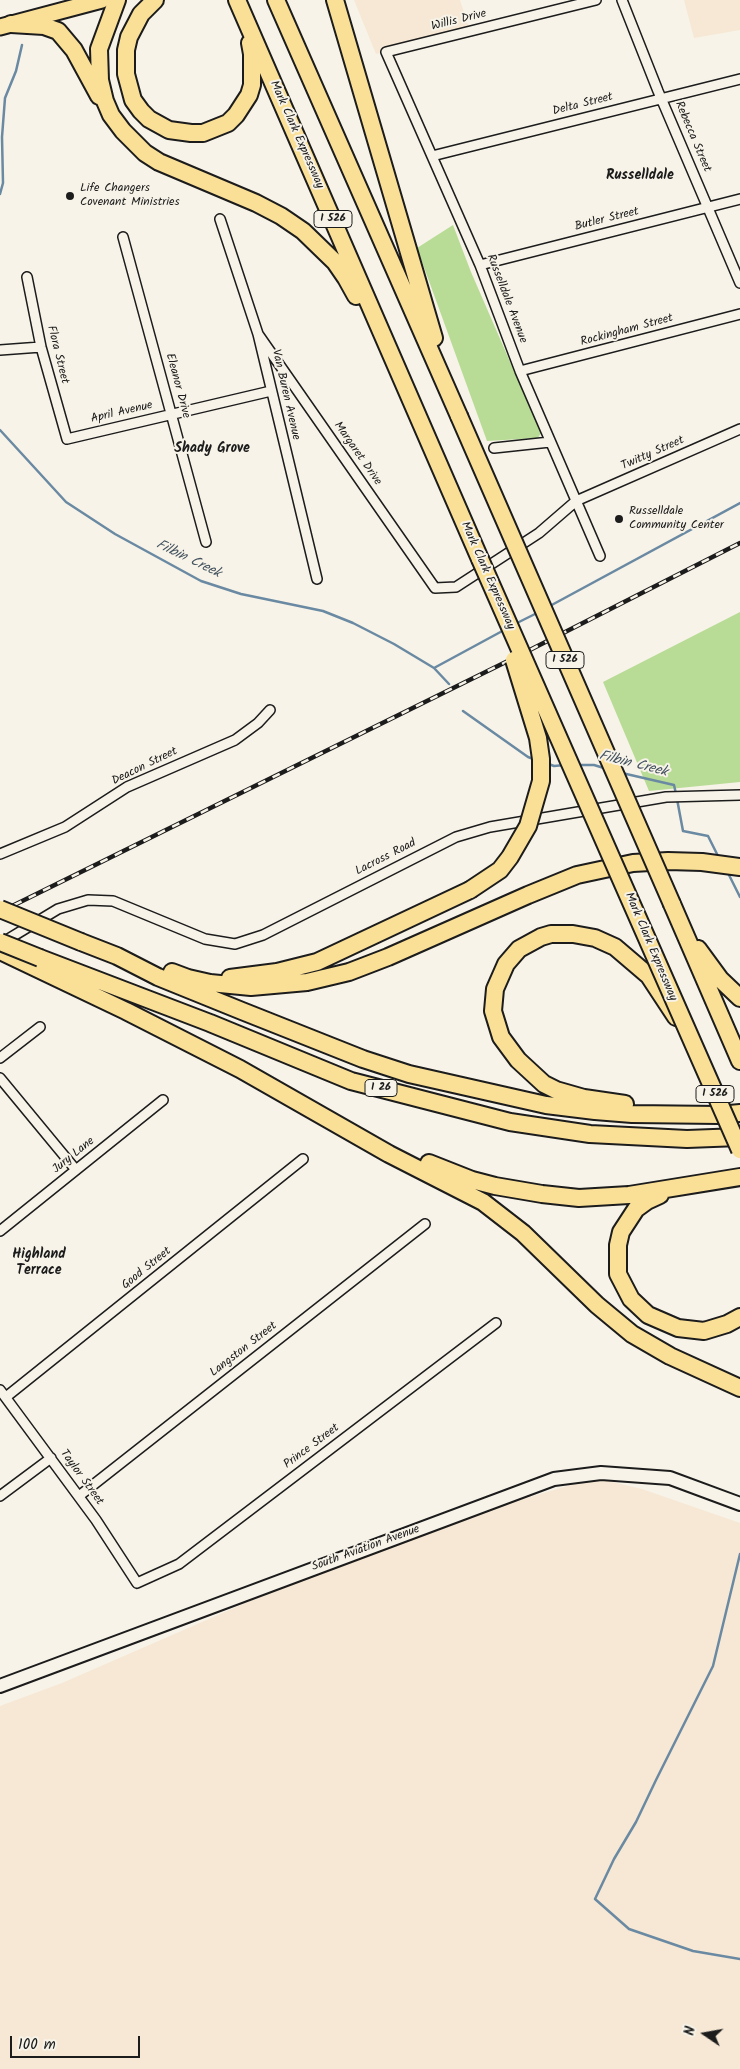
<!DOCTYPE html>
<style>
body{margin:0}
#map{position:relative;width:740px;height:2069px;overflow:hidden;background:#f7f3e8;font-family:Kalam,sans-serif}
canvas{display:block}
.north{position:absolute;left:680px;top:2009px;width:50px;height:50px;-webkit-text-stroke:4px #f7f3e8;paint-order:stroke;rotate:282deg;font-size:14px;font-weight:700;line-height:20px;text-align:center;color:#1c1c1c}
.north::after{content:'';display:block;margin:auto;width:18px;height:22px;background:#1c1c1c;clip-path:polygon(50% 0,100% 100%,50% 72%,0 100%)}
.scale{position:absolute;left:10px;top:2036px;width:130px;height:22px;box-sizing:border-box;border:2px solid #1c1c1c;border-top:0;padding-left:6px;font-size:15px;line-height:18px;white-space:nowrap;color:#1c1c1c;-webkit-text-stroke:4px #f7f3e8;paint-order:stroke}
</style>
<div id="map">
<canvas width="740" height="2069"></canvas>
<div class="north">N</div>
<div class="scale">100 m</div>
</div>
<script>
const ctx = document.querySelector('canvas').getContext('2d');
ctx.lineJoin = 'round';
function fillPath(path, color) { ctx.fillStyle = color; ctx.fill(path, 'evenodd'); }
const toPath = rows => new Path2D(rows.map(r => 'M' + r).join(''));
function trace(path, color, width, dash) { ctx.strokeStyle = color; ctx.lineWidth = width; ctx.lineCap = dash ? 'butt' : 'round'; ctx.setLineDash(dash || []); ctx.stroke(path); }
function drawText(font, color, halo, rows, align = 'center') {
  ctx.font = font + ' Kalam,sans-serif'; ctx.lineWidth = 4; ctx.setLineDash([]); ctx.textBaseline = 'middle'; ctx.strokeStyle = halo; ctx.fillStyle = color; for (const [text, x, y, turn = 0] of rows) {
    ctx.save(); ctx.translate(x, y); ctx.rotate((+turn || 0) * Math.PI / 180); ctx.textAlign = isNaN(turn) ? turn : align; if (halo) ctx.strokeText(text, 0, 0); ctx.fillText(text, 0, 0); ctx.restore();
  }
}
fillPath(toPath([
 [354,0,460,0,470,31,376,54],
 [684,0,740,0,740,30,694,38],
 [595,1478,642,1489,740,1523,740,2069,0,2069,0,1706,62,1683,358,1554,465,1516]
]), '#f6e8d4');
fillPath(toPath([
 [453,225,471,272,541,433,538,438,487,441,417,248],
 [740,612,740,782,649,791,603,682]
]), '#b8dc96');
trace(toPath([
 [0,194,3,183,2,137,5,98,16,71,22,45],
 [0,430,66,502,115,534,201,581,241,594,323,611,353,623,394,644,434,668,449,684],
 [548,607,740,503],
 [515,624,539,612],
 [434,668,506,629],
 [463,711,528,757,536,760],
 [546,763,554,766,565,765],
 [578,765,594,765,607,769],
 [622,773,674,785,676,794],
 [677,799,683,831,708,836,719,858],
 [727,871,740,897],
 [740,1554,713,1666,656,1780,636,1822,614,1859,595,1899,629,1929,693,1951,740,1959]
]), '#6a89a2', 2.5);
const street = toPath([
 [596,0,386,52,480,265,520,371,600,556],
 [622,0,658,91,740,283],
 [432,156,740,79],
 [220,219,258,334,317,579],
 [123,237,206,542],
 [480,265,740,199],
 [27,277,41,347,67,439,271,391],
 [258,334,435,588,456,587,539,533,576,501,740,429],
 [0,350,41,347],
 [520,371,740,314],
 [494,448,550,442],
 [0,854,65,827,127,787,235,740,258,723,270,710],
 [0,944,58,909,88,900,113,901,205,939,235,944,263,935,456,837,490,827,666,797,740,795],
 [0,1058,40,1027],
 [0,1078,76,1170],
 [0,1231,163,1100],
 [0,1390,96,1520,137,1583,179,1564,496,1323],
 [6,1397,303,1159],
 [0,1496,51,1458],
 [79,1496,425,1224]
]);
const secondary = toPath([
 [0,1686,554,1479,601,1473,670,1478,740,1504]
]);
const primary = toPath([
 [0,27,102,0]
]);
const highway = toPath([
 [117,0,99,49,100,80,105,101,111,115,123,131,145,153,159,162,256,203,281,216,303,231,335,262,346,278,356,296],
 [155,0,141,14,129,37,126,50,126,74,133,100,141,111,149,119,169,130,191,133,203,133,228,123,236,115,249,95,252,85,252,54,250,43],
 [237,0,480,559],
 [276,0,459,416],
 [335,0,434,338],
 [11,24,44,26,58,31,74,50,99,96],
 [672,904,740,1061],
 [81,942,117,956,158,977,242,1011,363,1059,409,1074,546,1105,595,1111,632,1114,719,1115,740,1113],
 [698,949,720,979,740,998],
 [0,951,126,1011,240,1069,389,1154,483,1202,523,1233,597,1305,632,1334,670,1356,740,1388],
 [40,958,210,1023,351,1081,510,1122,590,1134,687,1139,740,1137],
 [172,972,188,978,210,983,251,987,307,982,349,972,388,957,528,895,577,875,633,863,668,861,702,862,740,867],
 [230,978,277,972,317,962,470,890],
 [625,1104,584,1098,556,1090,544,1084,518,1060,501,1037,493,1011,495,989,506,964,519,949,541,937,551,934,573,934,595,938,615,947,649,976,676,1017],
 [429,1163,472,1180,495,1186,542,1194,579,1198,629,1195,740,1177],
 [660,1195,647,1201,636,1209,621,1232,618,1245,618,1274,631,1299,648,1315,678,1328,704,1331,727,1324,740,1317]
]);
trace(street, '#1c1c1c', 12);
trace(secondary, '#1c1c1c', 16);
trace(primary, '#1c1c1c', 19);
trace(highway, '#1c1c1c', 20);
trace(street, '#f7f3e8', 9);
trace(secondary, '#f7f3e8', 12);
trace(primary, '#fadf96', 15);
trace(highway, '#fadf96', 16);
const rail = toPath([
 [0,912,518,656,740,543]
]);
trace(rail, '#1c1c1c', 4.5);
trace(rail, '#f7f3e8', 2.5, [8]);
const highwayBridge = toPath([
 [459,416,672,904],
 [480,559,740,1150],
 [470,890,500,870,510,857,528,826,541,781,541,759,538,738,514,660],
 [0,909,81,942],
 [0,942,40,958]
]);
trace(highwayBridge, '#1c1c1c', 20, []);
trace(highwayBridge, '#fadf96', 16);
for (const [x, y, r, color] of [
 [70,196,5,"#1c1c1c"],
 [619,519,5,"#1c1c1c"]
]) { const dot = new Path2D(); dot.arc(x, y, r, 0, 2 * Math.PI); ctx.fillStyle = color; ctx.fill(dot); trace(dot, '#f7f3e8', 2); }
for (const [x, y, w] of [
 [333,219,38],
 [565,660,38],
 [381,1088,32],
 [715,1094,38]
]) { const box = new Path2D(); box.roundRect(x - w / 2, y - 8.5, w, 17, 4); ctx.fillStyle = '#f7f3e8'; ctx.fill(box); trace(box, '#1c1c1c', 1); }
drawText('bold 11px', '#1c1c1c', null, [
 ["I 526",333,219],
 ["I 526",565,660],
 ["I 26",381,1088],
 ["I 526",715,1094]
]);
drawText('12px', '#1c1c1c', '#f7f3e8', [
 ["Willis Drive",459,21,-14],
 ["Delta Street",583,105,-14],
 ["Mark Clark Expressway",296,135,66],
 ["Rebecca Street",692,137,67],
 ["Butler Street",607,220,-14],
 ["Russelldale Avenue",506,299,69],
 ["Rockingham Street",627,331,-15],
 ["Flora Street",57,355,76],
 ["Eleanor Drive",177,386,75],
 ["Van Buren Avenue",285,395,77],
 ["April Avenue",122,413,-13],
 ["Margaret Drive",357,454,55],
 ["Twitty Street",653,454,-24],
 ["Mark Clark Expressway",487,576,66],
 ["Deacon Street",145,767,-26],
 ["Lacross Road",386,858,-27],
 ["Mark Clark Expressway",650,947,67],
 ["Jury Lane",74,1156,-39],
 ["Good Street",147,1269,-39],
 ["Langston Street",244,1350,-38],
 ["Prince Street",312,1447,-37],
 ["Taylor Street",81,1478,54],
 ["South Aviation Avenue",366,1549,-20]
]);
drawText('12px', '#1c1c1c', '#f7f3e8', [
 ["Life Changers",80,189],
 ["Covenant Ministries",80,203],
 ["Russelldale",629,512],
 ["Community Center",629,526]
], 'left');
drawText('bold 14px', '#1c1c1c', '#f7f3e8', [
 ["Russelldale",640,177],
 ["Shady Grove",212,450],
 ["Highland",39,1256],
 ["Terrace",39,1272]
]);
drawText('italic 14px', '#43525f', '#f7f3e8', [
 ["Filbin Creek",188,560,26],
 ["Filbin Creek",633,765,14]
]);
</script>
